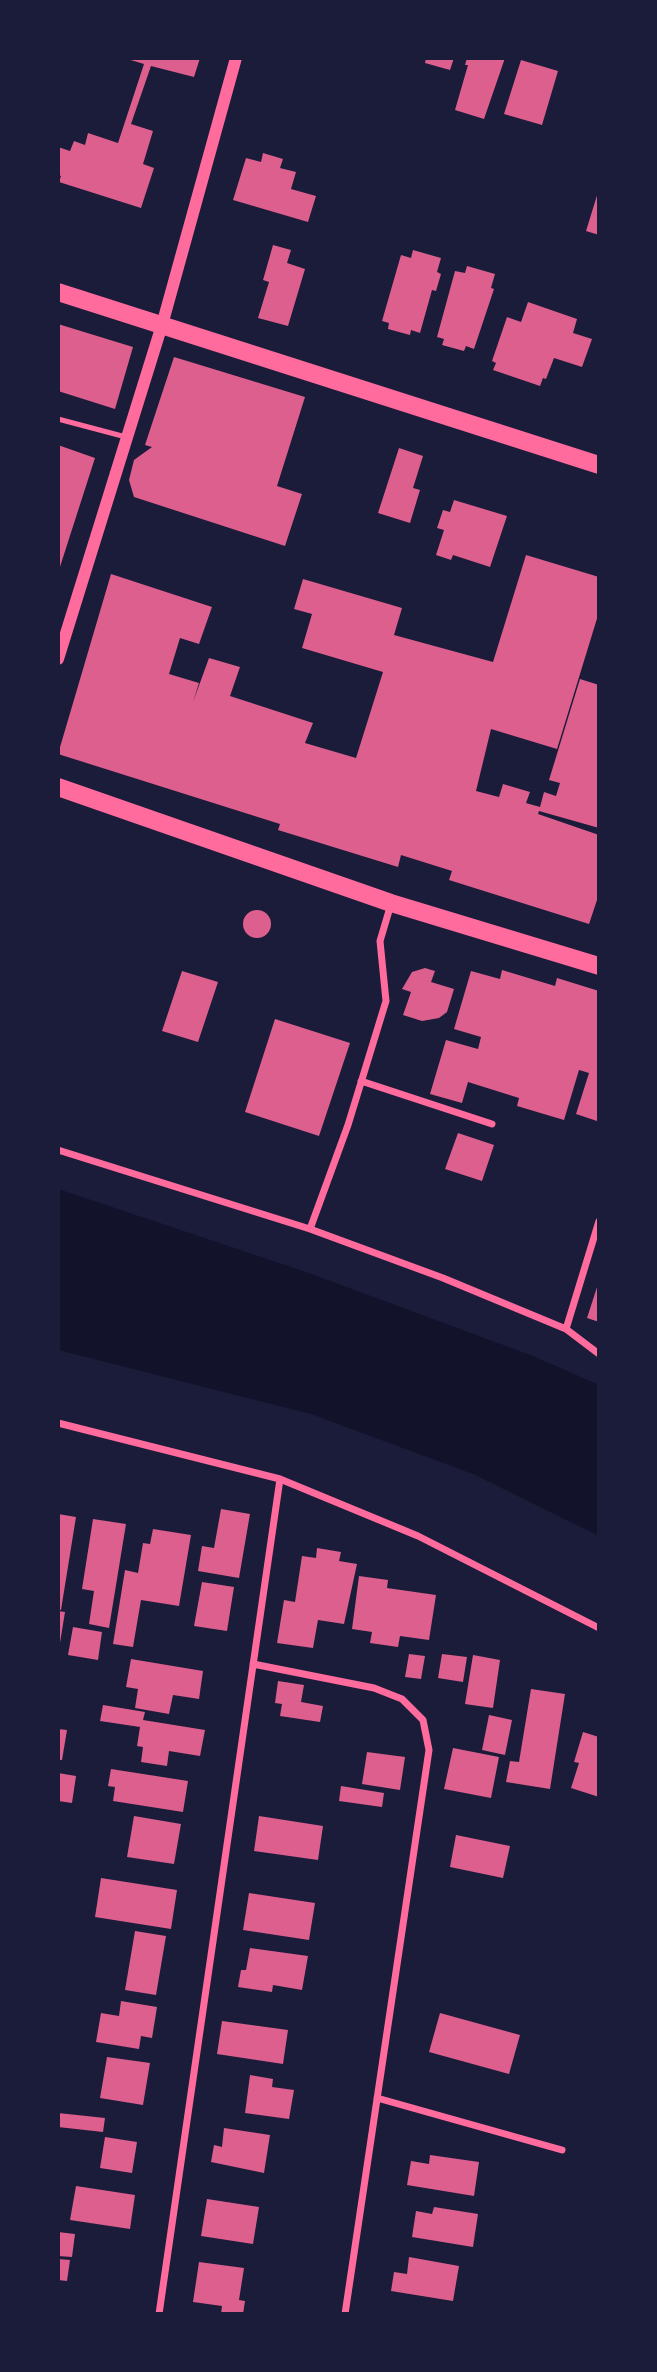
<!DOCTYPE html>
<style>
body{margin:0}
#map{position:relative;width:657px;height:2372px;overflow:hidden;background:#1b1b3a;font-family:Figtree,sans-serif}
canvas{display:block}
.frame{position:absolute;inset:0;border:60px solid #1b1b3a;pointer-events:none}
</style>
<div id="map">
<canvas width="657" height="2372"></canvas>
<div class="frame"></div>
</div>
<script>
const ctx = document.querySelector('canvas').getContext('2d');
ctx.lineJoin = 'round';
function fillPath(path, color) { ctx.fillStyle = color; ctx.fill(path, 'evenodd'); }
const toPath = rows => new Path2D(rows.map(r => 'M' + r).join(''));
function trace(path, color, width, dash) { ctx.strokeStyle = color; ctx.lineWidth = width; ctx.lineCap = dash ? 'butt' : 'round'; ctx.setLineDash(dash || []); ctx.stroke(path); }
fillPath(toPath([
 [58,1189,306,1272,533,1356,599,1385,599,1536,473,1474,311,1414,58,1350]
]), '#12122b');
fillPath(toPath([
 [124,58,200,58,194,77,151,66,131,124,153,131,143,164,154,168,141,208,59,182,61,176,58,175,58,147,70,151,74,141,85,145,88,133,118,143,144,64],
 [426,58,454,58,450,70,425,63],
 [467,58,505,58,484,119,455,110,468,65,465,65],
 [521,60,558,71,542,125,504,114],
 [263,153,283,159,280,168,296,172,291,189,316,196,308,222,233,200,246,158,261,162],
 [599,189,599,235,586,231],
 [273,245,291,250,287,263,305,269,288,326,258,318,269,282,263,280],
 [413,250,441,258,437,272,441,274,436,291,432,290,420,333,411,330,410,335,388,329,389,323,382,321,401,255,411,258],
 [467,266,495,274,491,288,494,289,474,349,466,346,464,351,442,345,444,339,437,337,455,271,465,273],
 [528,302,577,319,573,333,592,339,582,367,554,358,546,379,543,378,540,386,493,370,496,363,492,361,507,317,521,322],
 [58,324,133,347,115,409,58,391],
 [174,357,305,397,277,486,302,494,285,546,134,497,129,480,134,460,152,447,145,445],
 [58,445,95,458,58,573],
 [399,448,423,456,413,488,420,490,410,523,378,513],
 [454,500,507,516,490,567,453,555,451,560,436,555,444,530,437,528,443,510,450,512],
 [526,555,599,577,599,612,557,749,491,729,476,791,499,797,503,784,530,792,526,803,540,807,544,792,556,796,560,783,549,780,580,679,599,685,599,828,539,811,538,814,599,835,599,894,589,924,449,880,452,871,401,855,398,867,278,830,280,824,58,754,111,574,212,607,199,644,180,638,169,674,199,683,193,702,209,658,240,667,230,696,313,723,305,743,356,758,383,672,302,648,312,614,294,609,303,579,402,608,394,635,493,662],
 '243 924a14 14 0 1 1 28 0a14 14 0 1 1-28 0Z',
 [425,968,435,971,431,982,454,989,447,1012,439,1018,422,1021,403,1015,411,992,402,989,412,972],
 [502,970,555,986,557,978,599,991,597,1121,576,1114,589,1073,579,1070,564,1120,517,1106,519,1098,468,1082,462,1103,430,1094,446,1040,478,1049,481,1037,454,1029,471,971,500,979],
 [182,971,218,982,198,1042,162,1031],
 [275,1019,350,1043,319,1136,245,1112],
 [458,1133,494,1145,482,1181,445,1169],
 [599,1281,599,1322,587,1318],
 [221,1509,250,1514,239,1578,198,1571,202,1546,214,1548],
 [58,1514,76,1517,61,1610,58,1609],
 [93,1519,126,1524,109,1628,89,1624,94,1591,82,1589],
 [153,1529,191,1535,179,1606,141,1600,133,1647,113,1644,125,1570,138,1573,143,1543,150,1544],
 [317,1548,341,1552,339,1561,357,1564,344,1624,318,1620,313,1648,277,1643,284,1600,295,1602,302,1556,316,1558],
 [359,1576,388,1580,387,1588,436,1595,429,1640,400,1636,398,1647,370,1643,372,1632,352,1629],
 [202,1582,234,1587,227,1631,194,1626],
 [58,1611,65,1612,59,1649,58,1649],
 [73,1627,102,1632,98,1660,68,1655],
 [409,1654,425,1656,421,1679,405,1677],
 [442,1654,467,1657,463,1682,438,1678],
 [473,1655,500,1660,493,1708,465,1704],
 [131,1659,203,1671,199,1699,173,1695,169,1714,135,1708,138,1689,126,1687],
 [278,1681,304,1685,301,1702,323,1706,320,1722,280,1716,282,1704,275,1703],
 [531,1689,565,1694,550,1789,506,1782,510,1761,519,1762],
 [103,1705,145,1712,143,1720,205,1730,200,1756,169,1751,167,1766,141,1762,143,1747,137,1746,140,1727,100,1721],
 [489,1715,512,1720,505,1755,482,1750],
 [58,1729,67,1730,62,1760,58,1760],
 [583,1732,599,1737,599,1797,571,1788,579,1763,574,1762],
 [453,1748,499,1757,491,1798,444,1789],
 [367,1752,405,1757,400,1790,362,1784],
 [111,1769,188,1781,183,1812,113,1801,115,1787,108,1786],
 [58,1773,76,1776,72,1803,58,1801],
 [341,1786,384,1793,382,1807,339,1801],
 [134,1816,181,1824,174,1864,127,1857],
 [259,1816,323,1826,318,1860,254,1851],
 [456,1835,510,1846,503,1878,450,1867],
 [101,1878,177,1890,171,1929,95,1917],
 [249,1893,315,1903,309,1940,243,1930],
 [135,1931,166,1936,156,1995,125,1990],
 [250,1948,308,1956,302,1990,273,1985,272,1992,238,1987,241,1970,246,1970],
 [121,2001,157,2007,152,2038,141,2036,139,2049,96,2042,101,2013,119,2016],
 [440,2013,520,2035,509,2074,429,2052],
 [222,2021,288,2030,283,2064,217,2054],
 [107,2057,150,2063,143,2105,100,2098],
 [250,2075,273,2079,272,2087,294,2090,289,2119,245,2113],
 [58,2113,105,2118,103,2132,58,2127],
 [224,2128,270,2135,264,2173,211,2162,214,2145,222,2147],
 [105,2137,137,2142,132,2173,100,2168],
 [430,2155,479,2162,474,2196,407,2185,411,2161,429,2164],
 [76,2186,135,2195,130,2229,70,2220],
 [207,2199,259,2207,253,2244,201,2236],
 [434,2207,478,2214,473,2247,412,2237,416,2211,432,2214],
 [58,2232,75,2234,72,2257,58,2256],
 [409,2257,459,2266,453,2301,391,2291,394,2272,407,2274],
 [58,2259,70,2260,67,2281,58,2280],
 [199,2262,244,2268,239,2300,245,2301,243,2314,221,2314,222,2306,193,2302]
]), '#dd5f8e');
trace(toPath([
 [58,419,126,437]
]), '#ff6b9d', 5);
trace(toPath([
 [361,1081,492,1124],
 [58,1150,310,1229,443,1278,566,1329,599,1354],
 [310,1229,348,1125,386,1001,380,941,391,904],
 [566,1329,599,1221],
 [58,1423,280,1479,418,1536,599,1628],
 [253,1664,374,1688,402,1699,423,1720,429,1750,345,2314],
 [377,2098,562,2150],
 [159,2314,280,1479]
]), '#ff6b9d', 7);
trace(toPath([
 [58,659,162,325,236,58]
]), '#ff6b9d', 12);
trace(toPath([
 [58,292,599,465],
 [58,787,391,903,599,966]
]), '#ff6b9d', 18);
</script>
